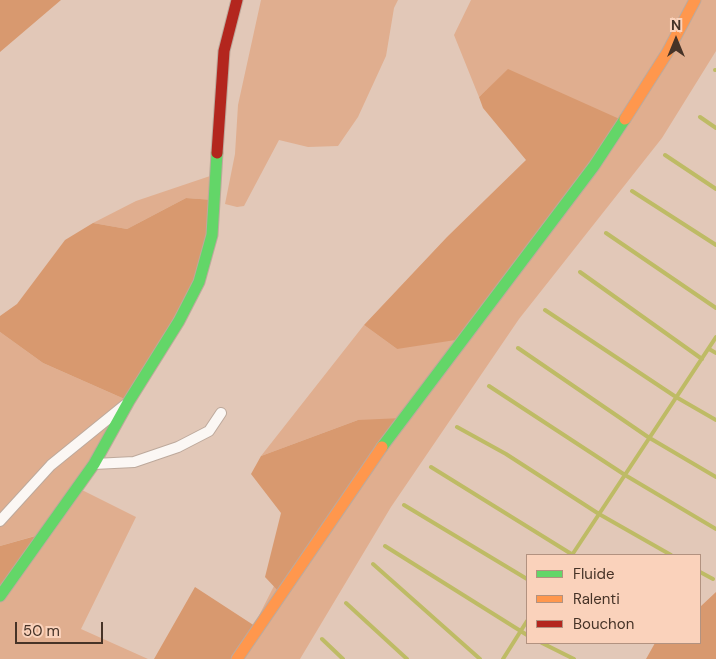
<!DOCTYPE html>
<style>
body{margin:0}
#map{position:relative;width:716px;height:659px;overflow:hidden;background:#e2c8b8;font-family:"DM Sans",sans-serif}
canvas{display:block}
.legend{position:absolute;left:526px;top:554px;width:175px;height:90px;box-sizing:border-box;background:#fad2bb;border:1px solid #b29280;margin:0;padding:6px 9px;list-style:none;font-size:15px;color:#463327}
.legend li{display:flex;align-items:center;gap:10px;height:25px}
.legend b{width:25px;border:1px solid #b29280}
.north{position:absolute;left:651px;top:15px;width:50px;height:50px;-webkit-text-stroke:4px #fad2bb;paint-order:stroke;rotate:0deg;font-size:14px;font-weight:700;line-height:20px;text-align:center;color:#463327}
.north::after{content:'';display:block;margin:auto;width:18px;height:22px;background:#463327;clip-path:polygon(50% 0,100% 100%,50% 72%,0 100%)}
.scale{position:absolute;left:15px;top:622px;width:88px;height:22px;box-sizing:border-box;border:2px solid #463327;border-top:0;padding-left:6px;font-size:15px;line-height:18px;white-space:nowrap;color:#463327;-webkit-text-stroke:4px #fad2bb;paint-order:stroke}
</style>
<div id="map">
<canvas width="716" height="659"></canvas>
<ul class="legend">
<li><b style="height:6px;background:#63d668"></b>Fluide</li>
<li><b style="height:6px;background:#ff974d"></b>Ralenti</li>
<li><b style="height:6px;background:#b3261e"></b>Bouchon</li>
</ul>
<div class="north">N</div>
<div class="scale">50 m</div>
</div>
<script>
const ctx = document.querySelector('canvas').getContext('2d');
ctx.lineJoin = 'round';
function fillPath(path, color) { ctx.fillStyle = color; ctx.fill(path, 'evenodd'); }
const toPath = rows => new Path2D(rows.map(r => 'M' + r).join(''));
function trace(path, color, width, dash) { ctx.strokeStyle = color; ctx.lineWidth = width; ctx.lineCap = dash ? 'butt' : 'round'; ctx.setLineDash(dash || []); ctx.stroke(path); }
fillPath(toPath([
 [261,0,398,0,394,8,386,56,358,117,338,146,308,147,279,140,244,206,237,207,225,204,235,154,238,105],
 [471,0,716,0,716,51,662,138,519,319,391,507,300,659,237,659,358,420,261,456,364,325,397,349,594,166,508,70,479,97,454,35],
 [216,174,214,200,186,198,127,229,93,223,136,201],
 [0,332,43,363,129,401,78,488,136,517,81,629,148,659,0,659,0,596,45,533,0,546]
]), '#e0ae8f');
fillPath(toPath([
 [0,0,61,0,0,52],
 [508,69,624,121,462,339,397,349,364,325,447,237,526,160,483,108,479,97],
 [186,198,214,200,207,256,129,401,43,363,0,332,0,316,17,304,65,240,93,223,127,229],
 [402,418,281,594,265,577,281,513,251,474,261,456,358,420],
 [46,533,0,596,0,546],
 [195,587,258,628,237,659,154,659],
 [716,592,716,659,646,659,655,643,700,643,700,607]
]), '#d8996f');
trace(toPath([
 [715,70,716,70],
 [700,117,716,128],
 [665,155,716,189],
 [632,191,716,245],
 [606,233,716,308],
 [580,272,702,359],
 [545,310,676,397,716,420],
 [518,348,648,437,716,477],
 [709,349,716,353],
 [489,386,625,475,716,529],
 [457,427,506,454,599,514,671,555],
 [431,467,573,555],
 [404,505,527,579],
 [385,546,527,635],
 [572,555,716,337],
 [373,564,480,659],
 [700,572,713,579],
 [346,603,407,659],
 [322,639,343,659],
 [542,643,574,659],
 [503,659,527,621]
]), '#bebb65', 4);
const street = toPath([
 [94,464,134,462,178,447,209,431,221,413],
 [0,521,51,465,125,405]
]);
const fast = toPath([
 [382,447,594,166,625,119],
 [0,596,94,464,129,401,179,321,199,282,212,235,217,153]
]);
const slow = toPath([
 [625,119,667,53,695,0],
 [237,659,382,447]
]);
const jam = toPath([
 [217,153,224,51,237,0]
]);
trace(street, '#bda99c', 12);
trace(fast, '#bda99c', 13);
trace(slow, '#bda99c', 13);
trace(jam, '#bda99c', 13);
trace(street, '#fbf7f4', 10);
trace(fast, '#63d668', 11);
trace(slow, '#ff974d', 11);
trace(jam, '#b3261e', 11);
</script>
